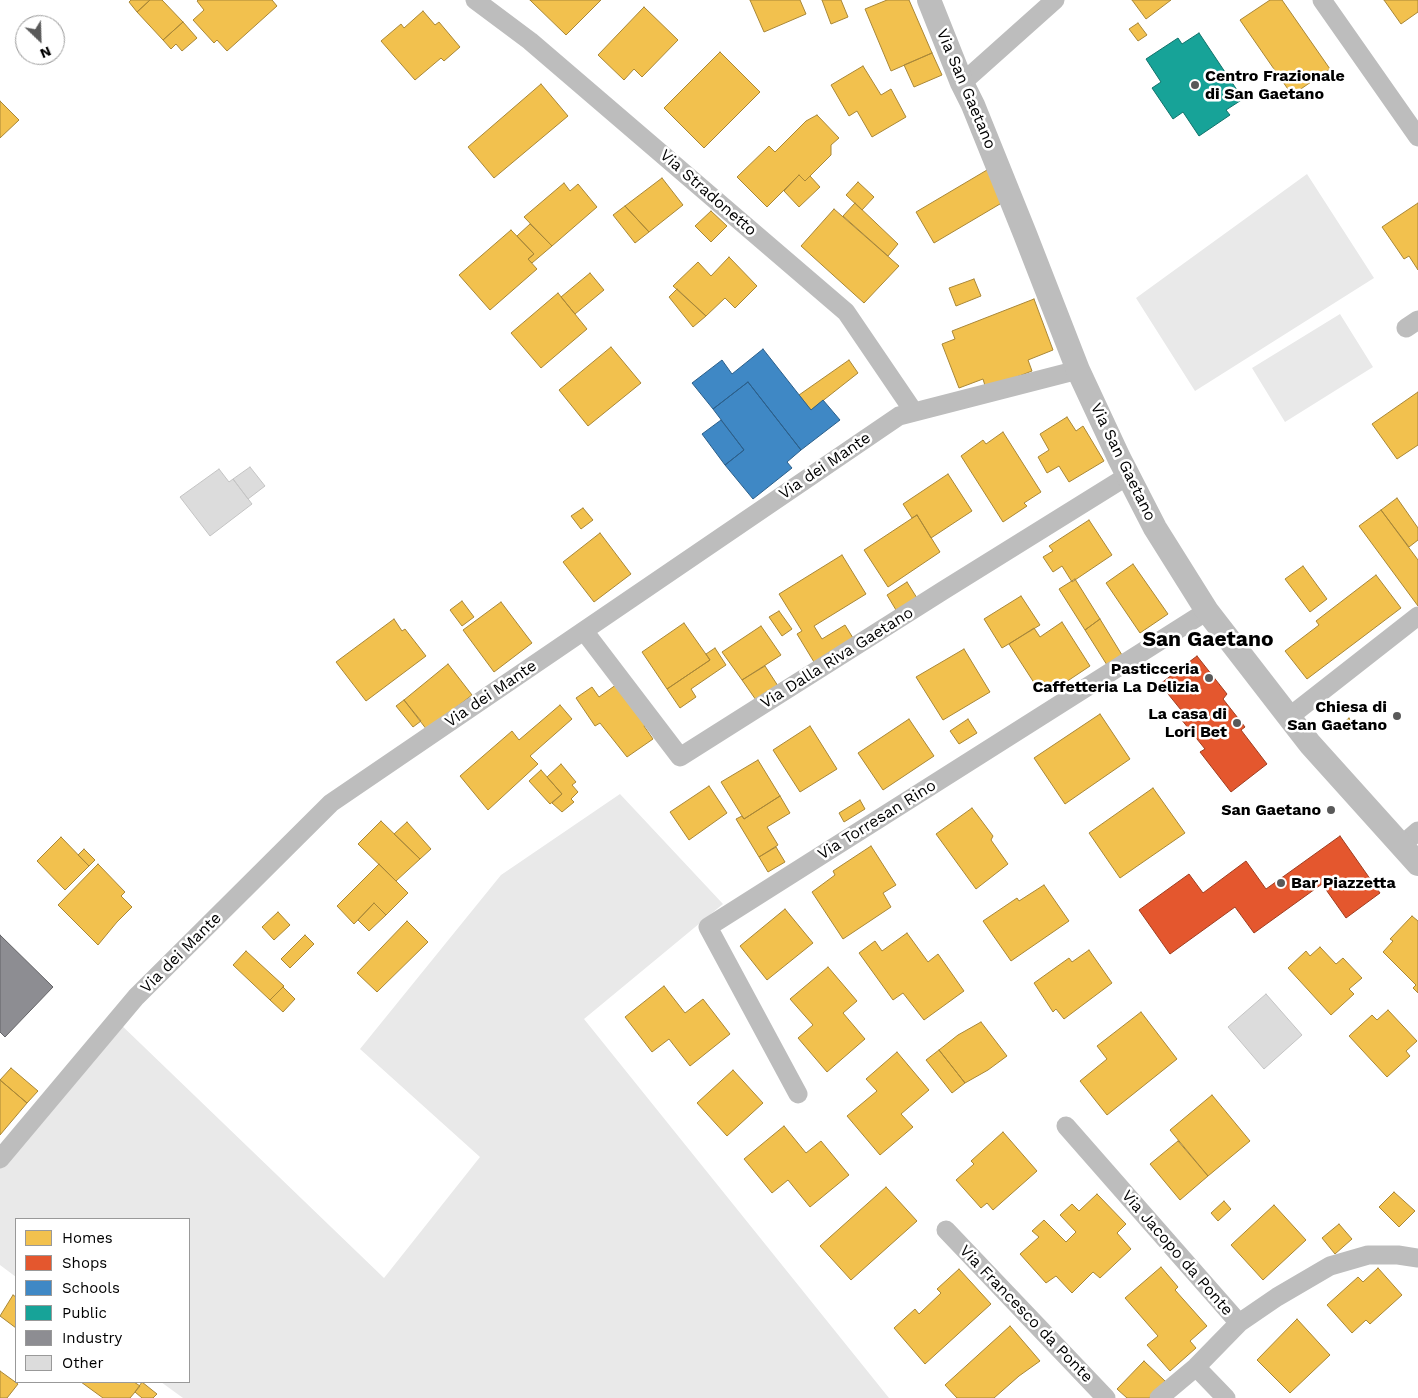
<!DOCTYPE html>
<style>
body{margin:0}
#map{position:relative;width:1418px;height:1398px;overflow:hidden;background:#fff;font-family:"Work Sans",sans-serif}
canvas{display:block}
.legend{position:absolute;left:15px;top:1218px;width:175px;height:165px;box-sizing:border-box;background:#fff;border:1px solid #999;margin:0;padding:6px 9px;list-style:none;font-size:15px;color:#000}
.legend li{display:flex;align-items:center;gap:10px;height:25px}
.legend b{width:25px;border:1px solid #999}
.north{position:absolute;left:15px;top:15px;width:50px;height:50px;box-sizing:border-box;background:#fff;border:1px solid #999;border-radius:50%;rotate:156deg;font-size:14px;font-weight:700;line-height:20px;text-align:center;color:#000}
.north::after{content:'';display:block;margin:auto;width:18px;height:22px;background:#595959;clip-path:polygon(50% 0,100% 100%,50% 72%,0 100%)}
</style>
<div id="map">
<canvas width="1418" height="1398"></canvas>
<ul class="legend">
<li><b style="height:14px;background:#f2c14e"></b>Homes</li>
<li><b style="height:14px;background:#e4572e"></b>Shops</li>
<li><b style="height:14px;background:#3f88c5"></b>Schools</li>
<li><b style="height:14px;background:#17a398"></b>Public</li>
<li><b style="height:14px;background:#8d8d92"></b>Industry</li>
<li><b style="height:14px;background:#dcdcdc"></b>Other</li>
</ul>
<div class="north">N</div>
</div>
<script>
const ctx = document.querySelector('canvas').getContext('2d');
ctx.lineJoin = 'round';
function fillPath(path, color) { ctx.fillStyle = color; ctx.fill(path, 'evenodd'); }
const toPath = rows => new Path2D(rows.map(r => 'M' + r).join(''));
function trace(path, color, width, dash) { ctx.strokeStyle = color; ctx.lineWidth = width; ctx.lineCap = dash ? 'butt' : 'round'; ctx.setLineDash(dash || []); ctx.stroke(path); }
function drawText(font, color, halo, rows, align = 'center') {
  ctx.font = font + ' "Work Sans",sans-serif'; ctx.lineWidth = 5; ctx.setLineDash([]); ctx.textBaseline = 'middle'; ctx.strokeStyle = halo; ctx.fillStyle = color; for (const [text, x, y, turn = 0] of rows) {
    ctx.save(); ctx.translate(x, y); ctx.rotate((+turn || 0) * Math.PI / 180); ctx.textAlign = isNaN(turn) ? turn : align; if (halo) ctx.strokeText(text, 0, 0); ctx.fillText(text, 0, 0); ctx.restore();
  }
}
fillPath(toPath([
 [1307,174,1374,278,1195,391,1136,298],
 [1340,314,1373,367,1285,422,1252,368],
 [620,794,723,904,584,1019,889,1398,183,1398,161,1382,189,1382,189,1219,16,1219,16,1277,0,1265,0,1156,115,1019,384,1278,480,1157,360,1049,501,875]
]), '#e9e9e9');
const homes = toPath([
 [131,0,150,0,137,12,129,2,131,0],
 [150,0,162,0,183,22,163,40,137,12,150,0],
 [198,0,272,0,277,6,227,51,217,40,214,43,193,20,204,10,197,1,198,0],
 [530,0,601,0,566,35,530,0],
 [750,0,800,0,806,14,764,32,750,0],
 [822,0,841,0,848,17,831,24,822,0],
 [887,0,909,0,932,53,891,71,865,9,887,0],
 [1132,0,1171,0,1146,19,1132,0],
 [1270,0,1282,0,1330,69,1292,95,1240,20,1270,0],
 [1384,0,1418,0,1418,12,1401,24,1384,0],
 [644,7,678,40,642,77,634,69,624,80,598,55,644,7],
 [423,11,435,25,439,22,460,47,444,61,441,58,415,80,381,41,401,24,404,28,423,11],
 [183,22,197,38,182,51,176,44,171,49,163,40,183,22],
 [1138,23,1147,35,1138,41,1129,29,1138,23],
 [720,52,760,92,704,148,664,108,720,52],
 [932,53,942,75,914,87,904,65,932,53],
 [863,66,881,95,891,89,906,117,872,137,857,111,849,116,831,85,863,66],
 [541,84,568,116,494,178,468,147,541,84],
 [0,101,19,120,0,138,0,101],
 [817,115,839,138,831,145,831,155,805,181,799,175,767,207,737,177,769,146,775,152,806,121,817,115],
 [987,170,1005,201,934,243,916,212,987,170],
 [799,175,805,181,810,176,820,187,799,207,784,191,799,175],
 [662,178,683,205,649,232,625,206,662,178],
 [858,182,874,197,862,210,846,195,858,182],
 [564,183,570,191,578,184,597,207,552,246,524,217,564,183],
 [855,203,898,244,888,256,843,216,855,203],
 [1418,203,1418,270,1409,256,1404,259,1382,227,1418,203],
 [625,206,649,232,635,243,613,215,625,206],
 [834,209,899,266,864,303,801,246,834,209],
 [711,211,727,226,711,242,695,226,711,211],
 [530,224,552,246,532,263,528,259,534,254,517,236,530,224],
 [511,230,534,254,528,259,537,269,490,310,459,275,511,230],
 [729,257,757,286,735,308,725,298,706,316,673,286,698,262,711,276,729,257],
 [590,273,604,290,575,314,561,297,590,273],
 [974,279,981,296,956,306,949,288,974,279],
 [677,289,706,316,693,327,669,297,677,289],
 [558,293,587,329,541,368,511,333,558,293],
 [1034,299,1053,350,1028,360,1032,371,986,389,983,379,959,388,942,344,955,339,952,331,1034,299],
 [611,347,641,383,588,426,559,390,611,347],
 [849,360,858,373,811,410,799,395,849,360],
 [1418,392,1418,445,1397,459,1372,424,1418,392],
 [1067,417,1076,431,1083,426,1104,461,1069,482,1059,466,1047,473,1038,457,1049,450,1040,434,1067,417],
 [1003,432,1041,492,1024,503,1027,506,1003,522,961,456,983,440,986,444,1003,432],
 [948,474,972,511,931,538,917,515,912,518,903,504,948,474],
 [1397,498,1418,528,1418,540,1409,547,1381,510,1397,498],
 [583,508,593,520,581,529,571,516,583,508],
 [1381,510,1418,560,1418,606,1359,526,1381,510],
 [917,515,940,552,888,587,864,550,917,515],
 [1089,520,1112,555,1072,582,1062,566,1053,572,1043,557,1053,551,1049,546,1089,520],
 [600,533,631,574,594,602,563,562,600,533],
 [842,555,866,594,814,626,822,639,845,625,853,638,814,662,797,634,802,631,779,594,842,555],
 [1133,564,1168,614,1140,633,1106,583,1133,564],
 [1303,566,1327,599,1310,612,1285,579,1303,566],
 [1376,575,1401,608,1307,679,1285,651,1319,625,1316,621,1376,575],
 [1075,579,1100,619,1085,630,1059,589,1075,579],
 [907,582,917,598,896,610,887,595,907,582],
 [1021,596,1040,625,1002,648,984,619,1021,596],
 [462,601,474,617,462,626,450,610,462,601],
 [501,602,532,643,494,672,463,630,501,602],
 [779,611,792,629,782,636,769,617,779,611],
 [394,619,402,631,405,629,426,656,366,701,336,662,394,619],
 [1100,619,1122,655,1107,665,1085,630,1100,619],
 [1062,622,1090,666,1060,686,1057,680,1040,692,1009,644,1034,628,1040,637,1062,622],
 [684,623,710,660,667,689,642,652,684,623],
 [761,626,781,655,742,680,722,652,761,626],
 [715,648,726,665,691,689,696,697,680,708,667,689,710,660,706,654,715,648],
 [964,649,990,692,943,720,916,677,964,649],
 [448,664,472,695,427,730,404,700,448,664],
 [765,666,778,686,756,700,742,680,765,666],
 [620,682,648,721,644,726,653,739,627,757,600,723,595,726,576,698,592,687,599,697,620,682],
 [404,700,421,721,413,727,396,706,404,700],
 [560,705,572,719,530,756,538,764,488,810,460,776,512,731,519,740,560,705],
 [1100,714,1130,759,1065,804,1034,758,1100,714],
 [1349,718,1354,725,1347,731,1342,724,1349,718],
 [909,719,934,756,883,790,858,753,909,719],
 [968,719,977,733,959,744,950,731,968,719],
 [810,726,837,769,800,792,773,750,810,726],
 [758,760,780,796,744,819,721,782,758,760],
 [561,764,576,782,572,785,578,792,571,799,574,802,562,812,552,803,562,794,547,777,561,764],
 [541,770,562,794,550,804,529,781,541,770],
 [709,786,727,813,689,840,670,812,709,786],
 [1153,788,1185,833,1120,878,1089,833,1153,788],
 [780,796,790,813,767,827,778,845,759,857,736,819,742,816,744,819,780,796],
 [860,800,865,809,844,822,839,813,860,800],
 [972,808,993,836,991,840,1008,864,976,889,936,834,972,808],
 [381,821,420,859,396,881,358,844,381,821],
 [407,822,431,849,420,859,394,834,407,822],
 [61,837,89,866,65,890,37,861,61,837],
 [871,846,896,885,883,893,891,907,843,939,812,892,835,875,833,871,871,846],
 [776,847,785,862,768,872,759,857,776,847],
 [84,849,95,860,89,866,78,855,84,849],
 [98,864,125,892,121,896,132,907,117,922,98,945,58,905,98,864],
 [379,864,408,893,386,915,374,903,354,924,337,906,379,864],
 [1044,885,1069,921,1011,961,983,921,1017,898,1019,901,1044,885],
 [374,903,386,915,369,931,358,920,374,903],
 [785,909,813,943,767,980,740,946,785,909],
 [278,912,290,925,274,940,262,927,278,912],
 [1412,916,1418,921,1418,993,1413,988,1416,985,1383,952,1393,941,1390,939,1412,916],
 [407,921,428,942,377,992,357,973,407,921],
 [907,933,928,962,938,954,964,991,924,1020,903,993,893,1000,859,953,875,941,882,951,907,933],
 [305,935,314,944,290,968,281,959,305,935],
 [1320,947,1336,964,1343,958,1362,978,1349,989,1354,994,1331,1015,1288,968,1306,951,1310,956,1320,947],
 [1089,950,1112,983,1064,1019,1056,1009,1053,1012,1034,983,1069,958,1072,962,1089,950],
 [246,951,284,986,270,1000,233,965,246,951],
 [828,967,857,1001,843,1013,865,1039,827,1072,798,1038,813,1025,790,999,828,967],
 [664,986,685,1013,703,999,730,1034,690,1066,669,1039,652,1052,625,1017,664,986],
 [283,987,295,999,283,1012,270,1000,283,987],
 [1388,1010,1417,1041,1406,1051,1410,1056,1387,1077,1349,1036,1372,1015,1377,1020,1388,1010],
 [1141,1012,1177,1059,1107,1115,1080,1081,1107,1059,1097,1046,1141,1012],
 [981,1022,1007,1056,988,1070,965,1083,939,1050,958,1035,981,1022],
 [939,1050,965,1083,952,1093,926,1060,939,1050],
 [897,1052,929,1090,901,1114,913,1127,880,1155,847,1116,877,1091,866,1079,897,1052],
 [11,1068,38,1091,27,1103,0,1080,11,1068],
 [733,1070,763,1103,727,1136,697,1103,733,1070],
 [0,1080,27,1103,0,1135,0,1080],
 [1212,1095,1250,1141,1208,1176,1170,1130,1212,1095],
 [784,1126,806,1153,821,1141,849,1175,810,1207,788,1180,772,1193,744,1159,784,1126],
 [1003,1132,1037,1171,993,1210,987,1203,981,1208,956,1180,974,1164,971,1161,1003,1132],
 [1178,1141,1208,1176,1180,1200,1150,1164,1178,1141],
 [886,1187,917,1221,851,1280,820,1246,886,1187],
 [1394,1192,1415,1211,1399,1227,1379,1207,1394,1192],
 [1097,1194,1126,1224,1117,1233,1131,1249,1100,1278,1093,1272,1072,1293,1056,1276,1046,1283,1020,1254,1039,1237,1032,1231,1044,1220,1066,1242,1076,1232,1060,1215,1072,1204,1079,1211,1097,1194],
 [1224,1201,1231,1209,1218,1221,1211,1213,1224,1201],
 [1274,1205,1306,1240,1263,1280,1231,1245,1274,1205],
 [1339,1224,1352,1239,1335,1254,1322,1238,1339,1224],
 [1161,1267,1178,1287,1175,1290,1207,1326,1190,1341,1196,1348,1170,1371,1147,1345,1158,1336,1125,1298,1161,1267],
 [1378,1268,1402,1295,1370,1324,1366,1320,1352,1333,1327,1305,1358,1277,1363,1282,1378,1268],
 [959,1269,991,1304,925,1364,894,1328,915,1309,919,1314,941,1293,937,1289,959,1269],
 [13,1295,16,1297,16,1328,0,1316,13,1295],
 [1297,1319,1330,1355,1290,1393,1257,1360,1297,1319],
 [1010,1326,1040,1361,1019,1376,994,1398,957,1398,945,1385,1010,1326],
 [1144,1361,1165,1381,1149,1398,1127,1398,1117,1389,1144,1361],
 [0,1371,18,1384,7,1398,0,1398,0,1371],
 [81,1382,134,1382,140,1386,130,1398,103,1398,81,1382],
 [142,1382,157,1394,153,1398,142,1398,135,1392,142,1382]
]);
fillPath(homes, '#f2c14e');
trace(homes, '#a98737', 1);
const shops = toPath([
 [1197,656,1227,694,1223,699,1245,727,1241,730,1267,764,1231,792,1200,752,1205,749,1177,714,1181,710,1160,684,1197,656],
 [1340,836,1380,893,1346,918,1322,884,1254,933,1235,907,1170,954,1139,910,1189,874,1203,893,1246,861,1266,889,1340,836]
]);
fillPath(shops, '#e4572e');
trace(shops, '#a03d20', 1);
const schools = toPath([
 [763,349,811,410,823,400,840,420,801,450,748,382,713,409,692,383,722,360,732,374,763,349],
 [748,382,801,450,787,462,792,468,753,499,725,465,744,450,713,409,748,382],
 [721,420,744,450,725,465,702,434,721,420]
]);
fillPath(schools, '#3f88c5');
trace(schools, '#2c5f8a', 1);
const public = toPath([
 [1199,33,1243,99,1226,110,1230,115,1199,136,1183,112,1173,119,1152,88,1161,82,1146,59,1178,38,1182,44,1199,33]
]);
fillPath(public, '#17a398');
trace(public, '#10726a', 1);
const industry = toPath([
 [0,935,53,987,5,1037,0,1032,0,935]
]);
fillPath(industry, '#8d8d92');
trace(industry, '#636366', 1);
const building = toPath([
 [250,467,265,486,248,499,233,479,250,467],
 [219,469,229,482,233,479,252,504,210,536,180,497,219,469],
 [1266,994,1302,1035,1264,1069,1228,1027,1266,994]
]);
fillPath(building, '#dcdcdc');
trace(building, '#c4c4c4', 1);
trace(toPath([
 [475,0,530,41,846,312,914,412],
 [1322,0,1418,137],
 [962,83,1055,0],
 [1406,328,1418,320],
 [584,631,680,757,944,590,1129,475],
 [1289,717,1418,616],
 [1402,845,1418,831],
 [798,1094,708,927,1207,611],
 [1066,1126,1239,1323,1196,1367,1159,1398],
 [0,1159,136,997,331,803,899,416,1078,370],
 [946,1230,1106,1398],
 [1239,1323,1277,1297,1330,1266,1368,1255,1398,1255,1418,1258],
 [1196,1367,1226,1398]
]), '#bdbdbd', 19);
trace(toPath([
 [929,0,962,83,973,105,1025,234,1078,370,1119,458,1155,528,1207,611,1289,717,1310,744,1418,864]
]), '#bdbdbd', 24);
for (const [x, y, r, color] of [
 [1195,85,5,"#595959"],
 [1209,678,5,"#595959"],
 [1397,716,5,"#595959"],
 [1237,723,5,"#595959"],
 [1331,810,5,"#595959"],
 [1281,883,5,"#595959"]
]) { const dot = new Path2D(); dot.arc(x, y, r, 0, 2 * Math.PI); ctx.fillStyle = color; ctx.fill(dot); trace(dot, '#fff', 2); }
drawText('bold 16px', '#000', '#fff', [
 ["Centro Frazionale",1205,76,"left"],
 ["di San Gaetano",1205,94,"left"],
 ["Pasticceria",1199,669],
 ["Caffetteria La Delizia",1199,687],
 ["Chiesa di",1387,707],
 ["San Gaetano",1387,725],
 ["La casa di",1227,714],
 ["Lori Bet",1227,732],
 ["San Gaetano",1321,810],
 ["Bar Piazzetta",1291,883,"left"]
], 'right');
drawText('16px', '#000', '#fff', [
 ["Via San Gaetano",966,89,67],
 ["Via Stradonetto",708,193,41],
 ["Via San Gaetano",1123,462,64],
 ["Via dei Mante",825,466,-34],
 ["Via Dalla Riva Gaetano",837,658,-32],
 ["Via dei Mante",491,694,-34],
 ["Via Torresan Rino",877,820,-32],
 ["Via dei Mante",181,953,-45],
 ["Via Jacopo da Ponte",1177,1253,49],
 ["Via Francesco da Ponte",1026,1314,46]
]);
drawText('bold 21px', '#000', '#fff', [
 ["San Gaetano",1208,640]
]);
</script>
